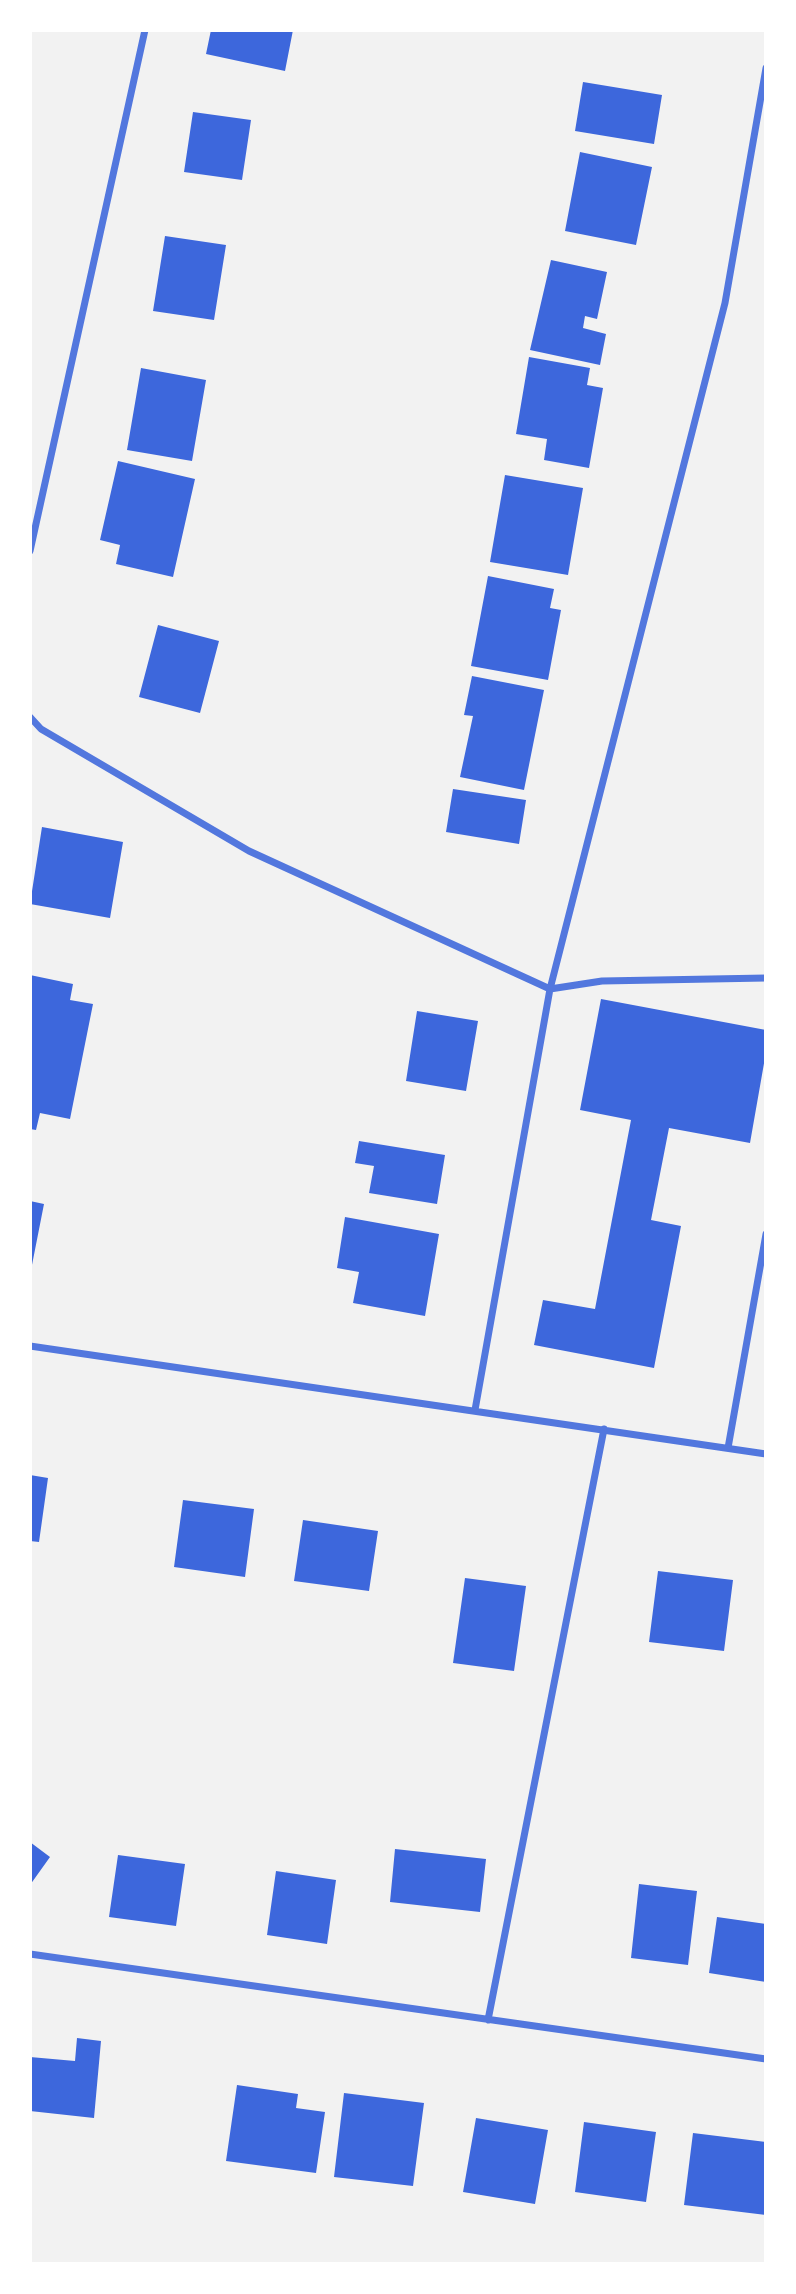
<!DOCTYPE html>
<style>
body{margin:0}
#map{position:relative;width:796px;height:2294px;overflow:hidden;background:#f2f2f2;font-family:Arial,sans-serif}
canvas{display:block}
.frame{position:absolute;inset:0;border:32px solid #fff;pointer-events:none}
</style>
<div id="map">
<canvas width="796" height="2294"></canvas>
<div class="frame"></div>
</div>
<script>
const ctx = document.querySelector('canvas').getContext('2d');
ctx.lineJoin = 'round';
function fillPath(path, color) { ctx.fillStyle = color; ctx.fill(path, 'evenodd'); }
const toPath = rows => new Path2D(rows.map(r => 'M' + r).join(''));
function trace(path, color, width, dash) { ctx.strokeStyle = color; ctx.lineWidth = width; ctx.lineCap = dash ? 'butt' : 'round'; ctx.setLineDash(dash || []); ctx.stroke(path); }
fillPath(toPath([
 [211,30,293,30,285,71,206,54],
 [583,82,662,95,654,144,575,131],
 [193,112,251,120,242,180,184,172],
 [580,152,652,167,636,245,565,231],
 [165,236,226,245,214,320,153,311],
 [551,260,607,272,597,319,585,316,583,328,606,334,600,365,530,350],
 [529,357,590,368,587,385,603,388,589,468,544,460,547,439,516,434],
 [141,368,206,380,192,461,127,450],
 [118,461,195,479,173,577,116,564,120,545,100,540],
 [505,475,583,488,568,575,490,562],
 [488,576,554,589,550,608,561,610,548,680,471,666],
 [158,625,219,641,200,713,139,697],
 [472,676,544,690,524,790,460,777,473,716,464,715],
 [453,789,526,800,519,844,446,832],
 [42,827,123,842,110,918,30,904],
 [30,975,73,984,70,1000,93,1004,70,1119,40,1113,36,1130,30,1129],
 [601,999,766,1030,766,1052,750,1143,669,1128,651,1220,681,1226,654,1368,534,1345,543,1300,595,1309,631,1120,580,1110],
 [417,1011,478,1021,466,1091,406,1081],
 [359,1141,445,1155,437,1204,369,1193,374,1166,355,1163],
 [30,1201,44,1204,31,1270,30,1270],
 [345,1217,439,1234,425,1316,353,1303,359,1272,337,1268],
 [30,1475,48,1478,39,1542,30,1541],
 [183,1500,254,1509,245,1577,174,1567],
 [303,1520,378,1531,369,1591,294,1581],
 [658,1571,733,1580,724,1651,649,1642],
 [465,1578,526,1586,514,1671,453,1663],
 [30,1842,50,1857,30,1885],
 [395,1849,486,1859,480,1912,390,1902],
 [118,1855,185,1864,176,1926,109,1917],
 [276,1871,336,1880,327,1944,267,1935],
 [639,1884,697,1891,688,1965,631,1958],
 [717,1917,766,1924,766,1982,709,1973],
 [77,2038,101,2041,94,2118,30,2111,30,2057,75,2061],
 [237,2085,298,2094,296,2108,325,2112,316,2173,226,2161],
 [344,2093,424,2103,413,2186,334,2177],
 [476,2118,548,2130,535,2204,463,2192],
 [584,2122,656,2132,646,2202,575,2192],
 [693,2133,766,2142,766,2215,684,2205]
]), '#3d67dc');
trace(toPath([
 [30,551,145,30],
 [30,717,41,729,249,851,550,989,602,981,766,978],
 [30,1346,766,1454],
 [475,1410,550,989,725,303,766,68],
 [728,1448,766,1234],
 [30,1954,766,2059],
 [488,2020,604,1429]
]), '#5277de', 7);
</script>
